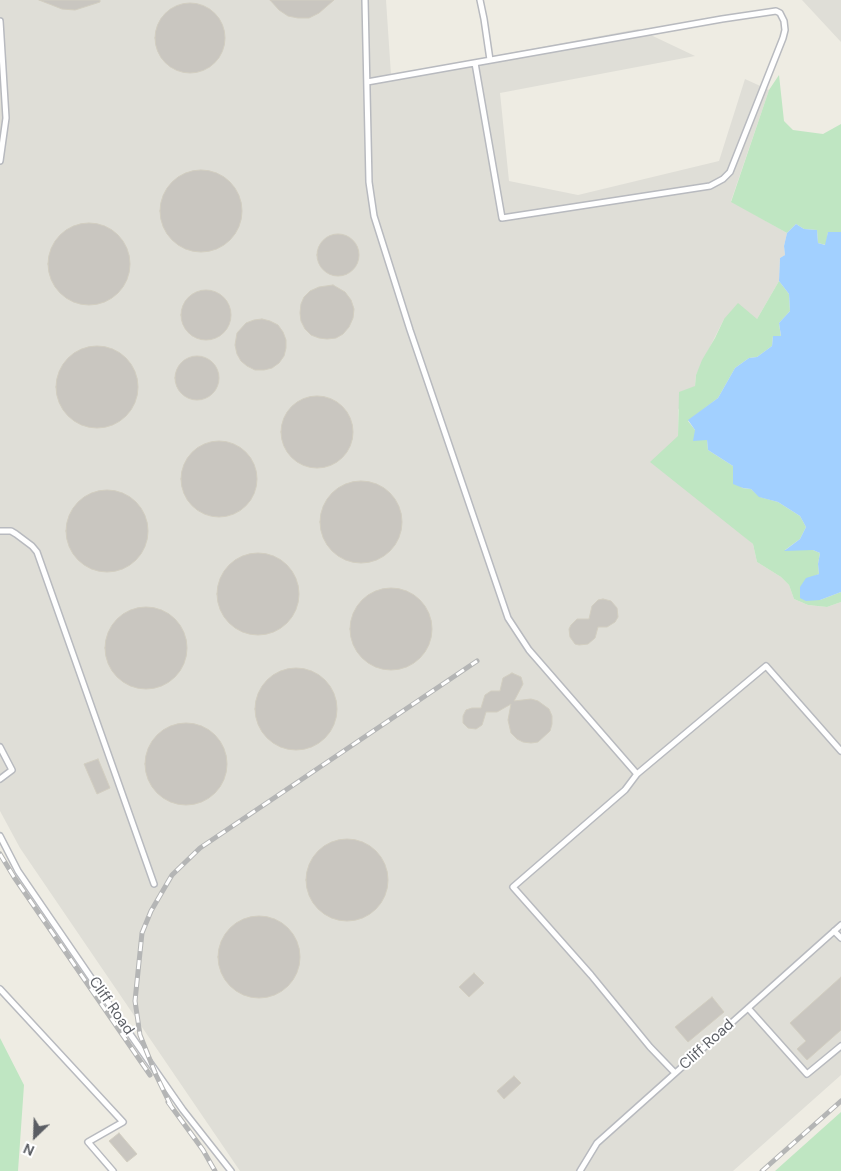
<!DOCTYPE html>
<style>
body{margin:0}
#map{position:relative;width:841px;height:1171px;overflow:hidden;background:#eeece3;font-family:"DM Sans",sans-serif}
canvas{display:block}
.north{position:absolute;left:10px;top:1111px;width:50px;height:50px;-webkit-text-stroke:4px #fff;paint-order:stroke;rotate:204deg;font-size:14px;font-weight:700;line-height:20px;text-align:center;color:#5b5e64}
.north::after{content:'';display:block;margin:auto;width:18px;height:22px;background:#5b5e64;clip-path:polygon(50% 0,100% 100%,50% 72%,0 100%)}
</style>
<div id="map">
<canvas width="841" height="1171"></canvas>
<div class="north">N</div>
</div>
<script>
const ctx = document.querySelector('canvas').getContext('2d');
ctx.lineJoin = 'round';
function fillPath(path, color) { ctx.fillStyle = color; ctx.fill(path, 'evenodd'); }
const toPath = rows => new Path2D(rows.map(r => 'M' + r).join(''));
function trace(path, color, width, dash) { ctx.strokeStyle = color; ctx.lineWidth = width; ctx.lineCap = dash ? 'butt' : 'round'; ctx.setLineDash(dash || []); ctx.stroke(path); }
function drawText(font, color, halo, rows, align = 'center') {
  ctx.font = font + ' "DM Sans",sans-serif'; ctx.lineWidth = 4; ctx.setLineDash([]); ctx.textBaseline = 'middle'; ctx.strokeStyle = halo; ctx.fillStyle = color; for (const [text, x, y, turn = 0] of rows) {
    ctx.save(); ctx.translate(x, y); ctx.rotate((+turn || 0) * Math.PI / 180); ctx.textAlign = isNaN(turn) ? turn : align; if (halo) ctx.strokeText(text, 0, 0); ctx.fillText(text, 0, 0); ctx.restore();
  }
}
fillPath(toPath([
 [0,0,386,0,391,75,638,29,695,56,500,93,509,181,578,195,719,161,745,79,769,90,731,201,787,233,784,246,785,255,780,258,779,281,757,319,724,319,696,375,695,386,678,410,678,436,744,536,753,544,757,562,781,577,789,585,794,599,808,605,827,607,841,602,841,1075,733,1171,240,1171,20,848,0,811],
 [802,0,841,0,841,42]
]), '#dfded7');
fillPath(toPath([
 [779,75,784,121,793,130,823,134,841,124,841,232,828,232,826,245,818,243,817,230,804,229,796,224,787,233,731,202,769,90],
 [779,281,789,294,790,311,779,323,781,337,773,336,772,346,757,357,749,358,735,368,718,398,688,421,695,430,707,440,708,450,733,466,742,488,751,489,760,497,778,502,800,516,806,527,800,539,785,550,813,550,820,553,818,564,819,574,810,578,820,600,841,592,841,602,827,607,808,605,794,599,789,585,781,577,757,562,753,544,650,462,678,436,679,392,695,386,696,375,702,360,715,338,724,319,738,303,757,319],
 [0,1038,24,1085,18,1171,0,1171],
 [841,1112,841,1171,775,1171]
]), '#bfe6c2');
fillPath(toPath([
 [796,224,804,229,817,230,818,243,825,245,828,232,841,232,841,592,820,600,806,601,800,598,800,587,806,578,819,574,818,564,820,553,813,550,784,551,800,539,806,527,800,516,778,502,759,497,751,489,743,488,733,484,733,466,708,450,707,440,693,441,695,430,688,420,718,398,735,368,749,358,757,357,772,346,773,336,781,336,779,323,790,311,789,294,779,281,780,258,785,255,784,246,787,233]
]), '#a2d0ff');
const building = toPath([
 [39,0,100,0,100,2,75,10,62,9,39,0],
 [270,0,334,0,319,13,309,18,298,18,288,16,279,10,270,0],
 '155 38a35 35 0 1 1 70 0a35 35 0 1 1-70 0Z',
 '160 211a41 41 0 1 1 82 0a41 41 0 1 1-82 0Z',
 '48 264a41 41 0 1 1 82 0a41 41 0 1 1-82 0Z',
 '317 255a21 21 0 1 1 42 0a21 21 0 1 1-42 0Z',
 [333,285,345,292,351,300,354,309,353,318,349,327,343,334,336,338,327,339,319,338,311,335,305,329,301,321,300,313,301,304,304,297,310,291,319,287,333,285],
 '181 315a25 25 0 1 1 50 0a25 25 0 1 1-50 0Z',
 [262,319,270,321,278,325,283,332,286,340,286,348,284,356,279,363,272,368,264,370,255,370,247,366,241,361,237,354,235,345,237,333,246,323,254,320,262,319],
 '56 387a41 41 0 1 1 82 0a41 41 0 1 1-82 0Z',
 '175 378a22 22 0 1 1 44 0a22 22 0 1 1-44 0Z',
 '281 432a36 36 0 1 1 72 0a36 36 0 1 1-72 0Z',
 '181 479a38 38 0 1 1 76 0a38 38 0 1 1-76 0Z',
 '320 522a41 41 0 1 1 82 0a41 41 0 1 1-82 0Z',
 '66 531a41 41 0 1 1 82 0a41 41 0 1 1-82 0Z',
 '217 594a41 41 0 1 1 82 0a41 41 0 1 1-82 0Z',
 '350 629a41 41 0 1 1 82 0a41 41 0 1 1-82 0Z',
 [603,599,611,601,617,608,618,617,615,622,607,627,598,627,595,638,588,644,579,645,575,644,570,637,569,629,571,625,577,619,589,619,592,606,598,600,603,599],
 '105 648a41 41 0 1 1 82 0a41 41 0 1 1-82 0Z',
 '255 709a41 41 0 1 1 82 0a41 41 0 1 1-82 0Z',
 [512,673,521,677,523,684,514,701,531,699,538,701,549,709,552,716,552,724,550,731,538,742,531,743,523,742,517,739,511,733,508,720,511,704,497,712,486,712,482,725,476,729,468,728,463,723,463,716,466,710,472,708,481,708,485,695,491,691,500,691,503,678,512,673],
 '145 764a41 41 0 1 1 82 0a41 41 0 1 1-82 0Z',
 [98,759,110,788,97,794,84,764,98,759],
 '306 880a41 41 0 1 1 82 0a41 41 0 1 1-82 0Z',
 '218 957a41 41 0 1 1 82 0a41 41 0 1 1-82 0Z',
 [474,973,484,983,469,997,459,987,474,973],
 [841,977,841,1030,807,1060,797,1049,806,1041,790,1023,841,977],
 [712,997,724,1012,688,1042,675,1027,712,997],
 [514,1076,521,1083,504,1099,497,1091,514,1076],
 [119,1133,137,1154,127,1162,109,1141,119,1133]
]);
fillPath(building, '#c9c6c0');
trace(building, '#d2cec1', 1);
const lane = toPath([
 [365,0,369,182,374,216,410,330,508,618,529,650,637,774,766,666,841,751],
 [480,0,484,19,490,60],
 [0,21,6,118,0,161],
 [367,82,722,19,776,11,780,13,784,21,785,30,783,38,730,172,723,179,710,186,502,218,475,63],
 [0,531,11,531,16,534,32,546,37,552,154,884],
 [0,747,12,770,0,779],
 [637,774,625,790,513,887,591,975,650,1047,675,1073],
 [0,836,18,871,107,1001,183,1110,231,1171],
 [834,931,841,938],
 [0,989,123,1122,88,1142,113,1171],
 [748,1008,807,1074,841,1046],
 [580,1171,597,1143,841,925]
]);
trace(lane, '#b8babf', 8);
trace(lane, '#fff', 5);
const rail = toPath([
 [0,854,14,877,150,1075],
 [168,1102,203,1150,215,1171],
 [171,1106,156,1075,140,1035,135,1001,142,933,151,911,172,875,200,848,477,661],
 [762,1171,841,1101]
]);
trace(rail, '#b4b5b5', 5);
trace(rail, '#fff', 3, [9]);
drawText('15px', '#5b5e64', '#fff', [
 ["Cliff Road",111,1006,55],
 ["Cliff Road",707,1045,-42]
]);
</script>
